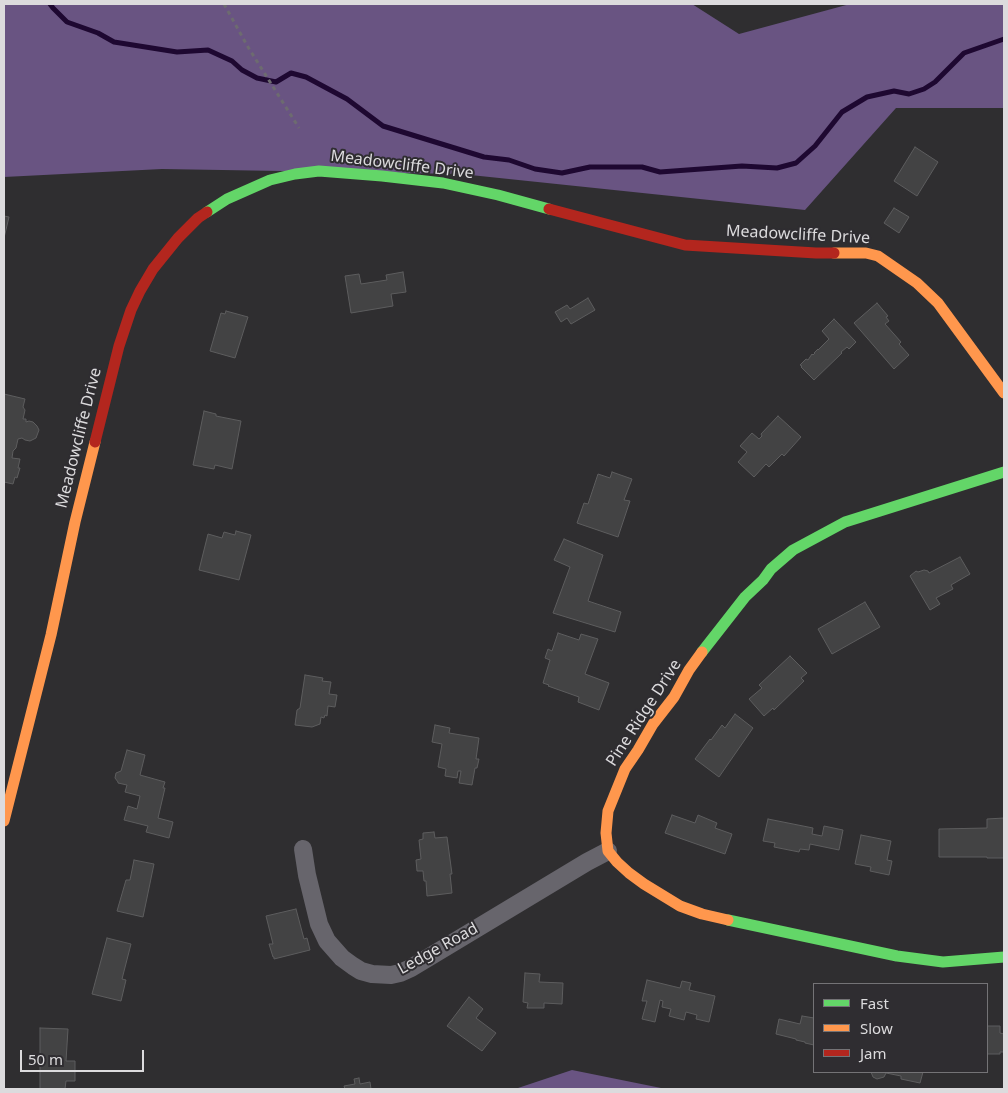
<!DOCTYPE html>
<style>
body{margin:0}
#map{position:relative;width:1008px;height:1093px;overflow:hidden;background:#2f2e30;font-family:"Noto Sans",sans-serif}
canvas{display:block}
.frame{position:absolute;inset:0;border:5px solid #dcdbdd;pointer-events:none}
.legend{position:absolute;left:813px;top:983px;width:175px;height:90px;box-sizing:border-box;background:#2f2d31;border:1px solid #747376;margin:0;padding:6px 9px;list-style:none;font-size:15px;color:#dcdbdd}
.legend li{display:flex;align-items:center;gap:10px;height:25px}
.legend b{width:25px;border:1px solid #747376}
.scale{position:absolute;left:20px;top:1050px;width:124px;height:22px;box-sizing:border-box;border:2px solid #dcdbdd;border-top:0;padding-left:6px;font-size:15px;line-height:18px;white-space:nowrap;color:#dcdbdd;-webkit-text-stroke:4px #2f2d31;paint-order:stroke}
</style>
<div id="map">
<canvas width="1008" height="1093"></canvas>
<div class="frame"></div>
<ul class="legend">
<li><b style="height:6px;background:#63d668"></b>Fast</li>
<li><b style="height:6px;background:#ff974d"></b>Slow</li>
<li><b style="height:6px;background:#b3261e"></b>Jam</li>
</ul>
<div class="scale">50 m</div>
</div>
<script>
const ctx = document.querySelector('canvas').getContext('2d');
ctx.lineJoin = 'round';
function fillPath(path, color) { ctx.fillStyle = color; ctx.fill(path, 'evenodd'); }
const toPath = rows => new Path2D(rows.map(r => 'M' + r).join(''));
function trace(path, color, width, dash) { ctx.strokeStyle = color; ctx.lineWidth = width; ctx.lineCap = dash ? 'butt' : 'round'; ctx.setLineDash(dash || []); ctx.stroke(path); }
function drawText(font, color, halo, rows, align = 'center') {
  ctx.font = font + ' "Noto Sans",sans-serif'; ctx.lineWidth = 4; ctx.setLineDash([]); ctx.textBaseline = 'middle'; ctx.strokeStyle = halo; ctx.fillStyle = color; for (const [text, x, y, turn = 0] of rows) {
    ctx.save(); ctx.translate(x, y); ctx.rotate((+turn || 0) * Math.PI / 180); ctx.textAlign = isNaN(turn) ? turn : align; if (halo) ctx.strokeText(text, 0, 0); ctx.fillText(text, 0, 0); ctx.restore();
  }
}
fillPath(toPath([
 [4,4,692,4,739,34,850,4,1004,4,1004,108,896,108,805,210,461,174,162,169,4,177],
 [572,1070,666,1089,515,1089]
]), '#695482');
trace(toPath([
 [50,4,53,8,67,22,98,33,114,42,177,52,208,50,232,61,242,70,257,78,276,82,291,73,306,77,347,99,383,126,484,157,509,160,535,169,562,173,590,167,642,167,660,172,742,166,777,168,796,163,815,146,842,112,867,97,894,91,909,94,924,89,935,82,964,53,1004,39]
]), '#1e0831', 5);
const building = toPath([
 [915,147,938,162,917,196,894,181,915,147],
 [894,208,909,217,899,233,884,223,894,208],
 [4,216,9,217,4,238,4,216],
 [403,272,406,292,391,294,393,306,351,313,345,276,359,274,361,284,387,280,386,275,403,272],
 [588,298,595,310,571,324,567,318,561,322,555,312,567,305,570,309,588,298],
 [877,303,888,316,886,317,889,321,885,324,901,342,899,344,909,355,894,369,854,323,877,303],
 [226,311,248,317,235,358,210,351,221,313,225,314,226,311],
 [834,319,856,342,849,349,847,347,841,352,842,353,814,380,801,367,802,366,800,365,806,359,808,360,812,354,813,355,815,353,814,353,818,349,818,350,829,339,822,331,834,319],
 [4,394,25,399,23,407,25,410,23,419,26,419,26,422,29,421,33,422,37,426,39,430,36,438,30,441,25,440,22,438,18,439,16,448,13,451,12,458,20,459,18,468,20,468,17,478,15,477,13,484,4,482,4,394],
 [204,411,216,414,216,416,241,421,232,469,215,465,214,469,193,465,204,411],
 [778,416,801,437,784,456,782,454,769,467,766,464,754,477,738,462,747,452,740,446,752,433,759,439,762,436,761,434,778,416],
 [612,472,632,479,624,500,630,501,618,537,577,523,584,503,588,504,598,474,610,478,612,472],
 [236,531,251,535,239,580,199,570,208,534,222,538,224,532,235,535,236,531],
 [564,539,603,555,588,601,621,612,615,632,553,613,570,567,554,560,564,539],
 [960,557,970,574,951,585,953,589,936,598,940,604,930,610,910,576,916,571,918,572,924,570,928,571,929,573,960,557],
 [865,602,880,627,832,654,818,629,865,602],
 [558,633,579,640,581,634,598,639,585,674,609,683,599,710,578,702,579,697,548,686,549,685,543,683,550,660,545,658,548,649,552,651,558,633],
 [790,656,807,673,801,678,804,681,774,710,773,708,764,716,749,699,762,688,759,685,790,656],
 [305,675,323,678,322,681,331,682,329,694,337,695,335,707,328,706,327,716,325,715,324,718,321,717,320,724,312,727,295,725,297,710,300,708,305,675],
 [735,714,753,728,719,777,695,759,710,739,711,740,722,725,725,728,735,714],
 [435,725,450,728,449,733,479,738,476,759,479,759,477,768,475,768,472,785,459,783,461,771,458,771,457,778,445,776,446,769,438,767,442,744,432,742,435,725],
 [127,750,145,755,140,775,165,782,163,788,165,788,158,818,173,822,169,838,146,832,148,826,124,820,128,806,137,809,140,796,125,792,127,785,118,783,118,782,115,778,116,773,121,771,127,750],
 [672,815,695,823,698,815,717,823,715,828,732,834,725,854,665,833,672,815],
 [1004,818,1004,858,987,858,987,857,939,857,939,829,987,828,987,819,1004,818],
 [768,819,813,828,812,834,822,836,824,826,843,830,839,850,810,844,809,850,800,849,799,852,774,847,775,843,763,841,768,819],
 [434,832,435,838,447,837,452,874,450,874,452,893,427,896,426,881,424,881,423,871,417,871,416,860,421,859,419,840,423,839,423,833,434,832],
 [861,835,891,841,887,860,892,861,889,875,870,871,871,867,855,864,861,835],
 [134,860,154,864,143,917,117,911,126,880,130,880,134,860],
 [296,909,304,939,307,938,310,950,274,959,274,957,273,957,269,944,273,944,266,916,296,909],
 [107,938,131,944,122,979,126,980,121,1001,92,994,107,938],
 [525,973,540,974,539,982,563,983,562,1004,544,1003,544,1008,527,1008,528,1003,523,1002,525,973],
 [647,980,680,988,682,981,691,983,689,990,715,996,709,1022,696,1019,697,1015,686,1012,684,1020,669,1016,671,1009,662,1007,663,1001,660,1000,655,1022,642,1019,647,1001,642,1001,647,980],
 [469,997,483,1009,476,1018,496,1033,482,1051,447,1026,469,997],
 [802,1016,814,1018,814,1045,805,1043,805,1042,796,1040,796,1039,776,1034,779,1019,800,1024,802,1016],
 [987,1026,1000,1026,1000,1033,1004,1034,1004,1052,1000,1052,1000,1054,987,1054,987,1026],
 [40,1028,68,1029,66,1061,75,1061,75,1081,66,1081,65,1089,40,1089,40,1028],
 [871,1072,923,1072,920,1083,901,1079,901,1076,886,1073,884,1077,877,1079,873,1077,871,1072],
 [359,1078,360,1084,370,1082,371,1089,345,1089,344,1086,355,1084,354,1079,359,1078]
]);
fillPath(building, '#434344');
trace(building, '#5d5d5e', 1);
trace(toPath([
 [224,4,248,47,299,128]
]), '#6d6b70', 3, [4, 4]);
trace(toPath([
 [303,849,307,875,319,924,327,941,342,958,353,966,361,971,372,974,391,975,400,973,411,968,587,862,608,851]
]), '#67656c', 18);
trace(toPath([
 [207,212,227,199,270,180,295,174,319,171,382,176,443,183,498,195,549,209],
 [702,652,745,597,763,580,771,569,793,550,845,522,1004,472],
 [728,920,897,956,943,962,1004,957]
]), '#63d668', 11);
trace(toPath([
 [834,253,866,253,878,256,917,283,938,303,1004,393],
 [702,652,689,670,674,697,653,724,638,750,625,769,608,811,606,833,608,851,617,862,629,873,644,884,680,906,702,914,728,920],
 [4,821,51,635,75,522,95,442]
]), '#ff974d', 11);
trace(toPath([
 [549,209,685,245,816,253,834,253],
 [95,442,119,346,131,310,140,291,153,269,178,238,198,218,207,212]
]), '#b3261e', 11);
drawText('16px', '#dcdbdd', '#2f2d31', [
 ["Meadowcliffe Drive",402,165,7],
 ["Meadowcliffe Drive",798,235,3],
 ["Meadowcliffe Drive",79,438,-76],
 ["Pine Ridge Drive",644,713,-57],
 ["Ledge Road",438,949,-29]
]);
</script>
